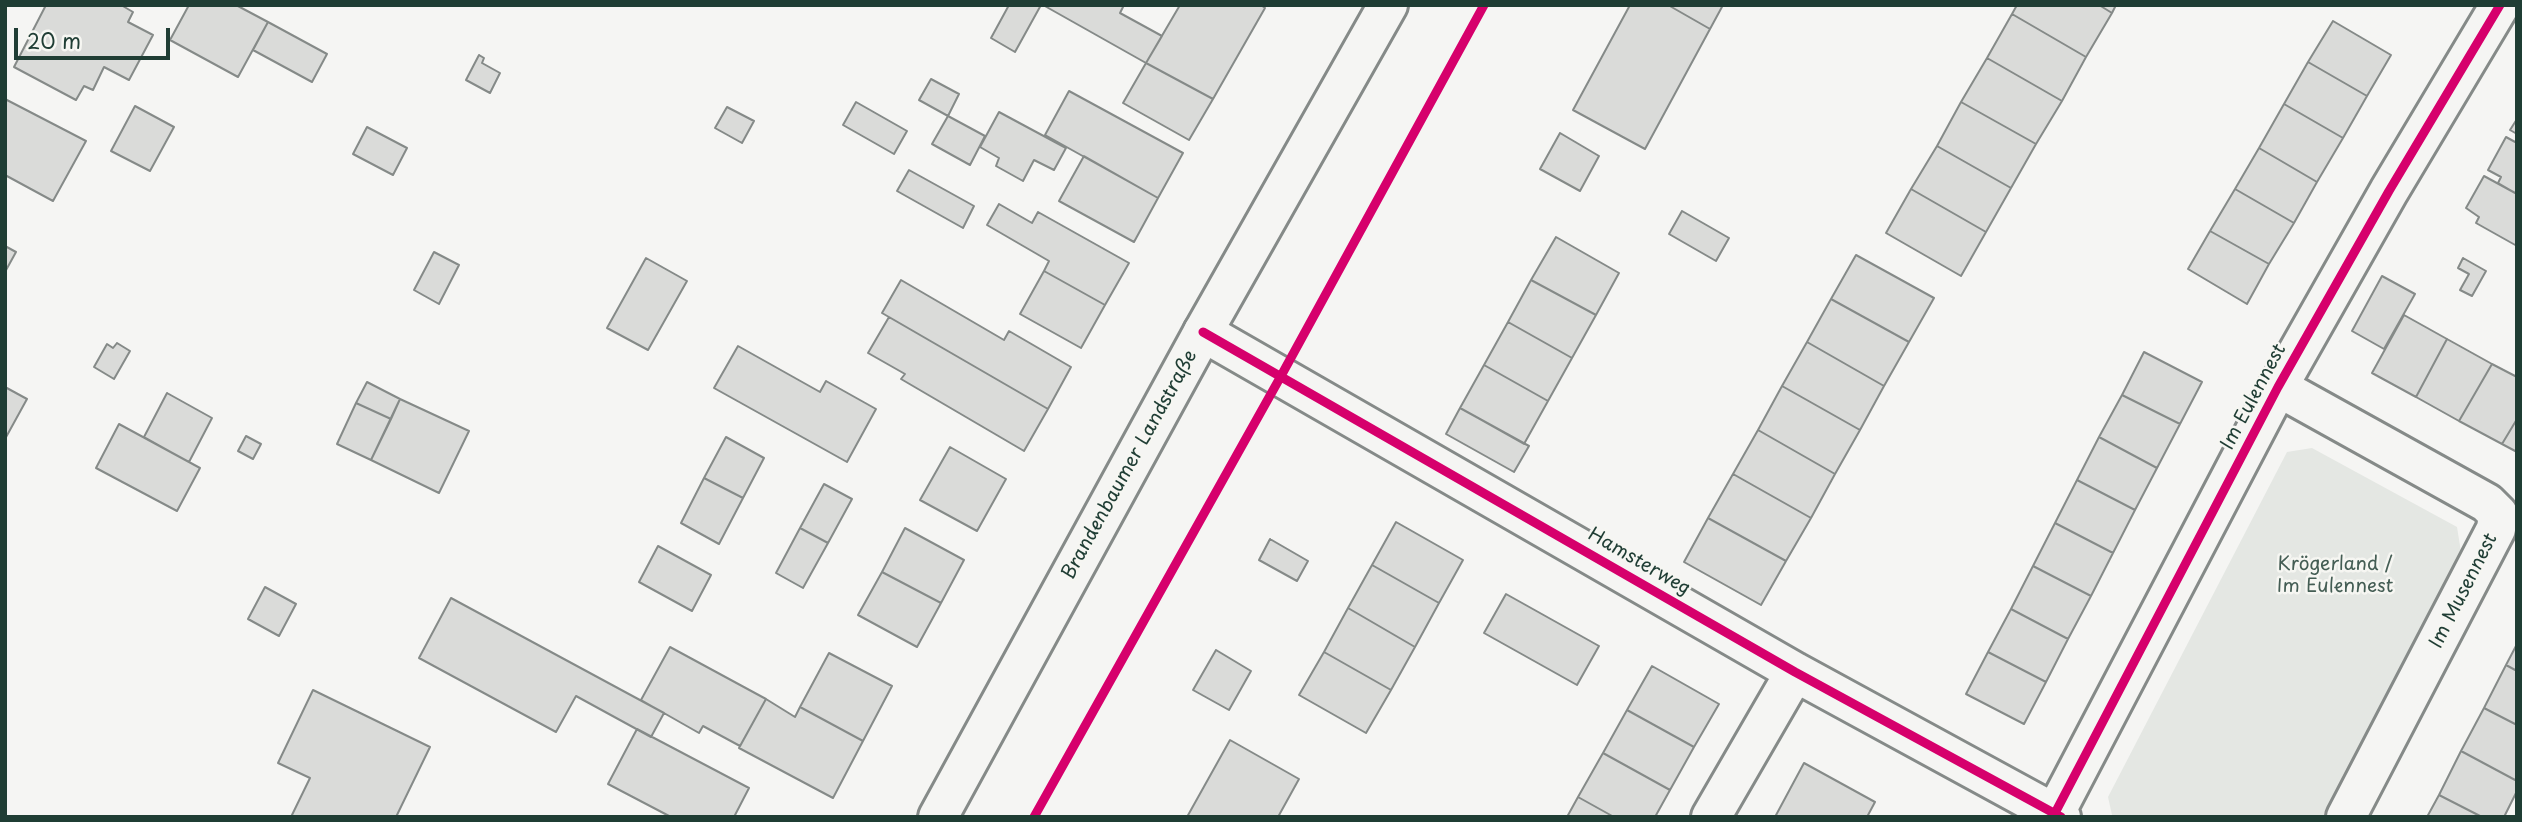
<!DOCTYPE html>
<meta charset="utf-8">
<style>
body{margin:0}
#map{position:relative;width:2522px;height:822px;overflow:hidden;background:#f5f5f3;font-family:"Playpen Sans",sans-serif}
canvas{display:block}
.frame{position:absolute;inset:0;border:7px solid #1f3d34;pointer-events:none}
.scale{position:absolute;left:14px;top:28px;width:156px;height:32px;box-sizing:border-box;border:4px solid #1f3d34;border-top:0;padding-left:9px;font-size:21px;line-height:24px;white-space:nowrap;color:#1f3d34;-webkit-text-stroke:5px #f6f6f2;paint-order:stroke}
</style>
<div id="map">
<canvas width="2522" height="822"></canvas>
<div class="frame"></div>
<div class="scale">20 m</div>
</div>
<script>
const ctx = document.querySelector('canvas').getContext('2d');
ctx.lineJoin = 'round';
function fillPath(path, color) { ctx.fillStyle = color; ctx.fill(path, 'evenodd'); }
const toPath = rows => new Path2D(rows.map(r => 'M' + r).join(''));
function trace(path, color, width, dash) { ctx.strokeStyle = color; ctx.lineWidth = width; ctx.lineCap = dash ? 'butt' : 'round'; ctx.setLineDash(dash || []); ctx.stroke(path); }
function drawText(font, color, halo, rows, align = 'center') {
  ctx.font = font + ' "Playpen Sans",sans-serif'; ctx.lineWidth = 5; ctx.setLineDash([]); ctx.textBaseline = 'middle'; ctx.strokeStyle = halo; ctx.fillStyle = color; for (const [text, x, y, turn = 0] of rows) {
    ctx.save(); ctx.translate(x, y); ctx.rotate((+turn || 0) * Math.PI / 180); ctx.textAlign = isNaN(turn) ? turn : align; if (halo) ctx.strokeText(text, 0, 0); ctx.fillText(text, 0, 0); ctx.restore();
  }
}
fillPath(toPath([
 [2312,448,2457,527,2461,552,2323,817,2112,815,2108,797,2287,452]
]), '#e4e7e3');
const building = toPath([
 [46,5,121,5,133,12,128,22,153,35,129,80,104,67,93,90,84,86,76,100,14,67,46,5],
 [189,5,236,5,268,22,238,77,170,40,189,5],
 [1009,5,1041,5,1015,52,991,38,1009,5],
 [1043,5,1124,5,1120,13,1162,36,1146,63,1043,5],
 [1180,5,1261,5,1265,8,1213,99,1146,63,1180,5],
 [1630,5,1668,5,1710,29,1645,149,1573,110,1630,5],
 [1668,5,1723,5,1710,29,1668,5],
 [2017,5,2099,5,2112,13,2086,57,2012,14,2017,5],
 [2099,5,2116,5,2112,13,2099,5],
 [2012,14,2086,57,2062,101,1987,58,2012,14],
 [2333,21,2391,55,2367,96,2308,62,2333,21],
 [268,22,327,54,312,82,253,50,268,22],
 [479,55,484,58,482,63,500,73,490,93,466,80,479,55],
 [1987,58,2062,101,2036,144,1961,102,1987,58],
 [2308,62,2367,96,2343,138,2284,104,2308,62],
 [1146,63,1213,99,1189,140,1123,103,1146,63],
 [931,79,959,94,948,116,919,100,931,79],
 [1069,91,1183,153,1158,198,1045,135,1069,91],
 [5,99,86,141,53,201,5,175,5,99],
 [856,102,907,131,894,154,843,125,856,102],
 [1961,102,2036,144,2011,188,1937,146,1961,102],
 [2284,104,2343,138,2317,182,2259,148,2284,104],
 [135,106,174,127,150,171,111,151,135,106],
 [727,107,754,121,742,143,715,128,727,107],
 [999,112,1066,148,1054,170,1034,160,1023,181,996,166,999,158,980,147,999,112],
 [948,116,985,136,970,165,932,144,948,116],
 [2517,119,2517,134,2510,130,2517,119],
 [367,127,407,148,393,175,353,154,367,127],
 [1560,133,1599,156,1580,191,1540,169,1560,133],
 [2506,137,2517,143,2517,194,2498,183,2501,177,2488,170,2506,137],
 [1937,146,2011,188,1986,232,1911,189,1937,146],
 [2259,148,2317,182,2294,223,2235,189,2259,148],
 [1084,156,1158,198,1134,242,1059,201,1084,156],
 [909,170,974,206,963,228,897,191,909,170],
 [2484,176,2517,194,2517,246,2476,223,2479,217,2466,208,2484,176],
 [1911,189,1986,232,1961,276,1886,233,1911,189],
 [2235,189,2294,223,2269,264,2210,231,2235,189],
 [999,204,1032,223,1038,212,1129,263,1105,305,1044,271,1049,261,987,225,999,204],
 [1682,211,1729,238,1716,261,1669,234,1682,211],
 [2210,231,2269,264,2247,304,2188,269,2210,231],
 [1556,237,1619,273,1596,315,1531,280,1556,237],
 [5,246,16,252,5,272,5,246],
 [434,252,459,265,439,304,414,290,434,252],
 [1856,255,1934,298,1909,342,1831,299,1856,255],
 [646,258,687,281,648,350,607,328,646,258],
 [2463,258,2486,271,2472,296,2460,290,2469,274,2458,268,2463,258],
 [1044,271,1105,305,1081,348,1020,314,1044,271],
 [2382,276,2415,294,2384,349,2352,331,2382,276],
 [901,280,1004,340,1009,331,1071,367,1048,409,882,313,901,280],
 [1531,280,1596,315,1572,358,1508,322,1531,280],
 [1831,299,1909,342,1884,386,1807,342,1831,299],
 [2404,315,2447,339,2416,397,2372,373,2404,315],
 [889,317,1048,409,1024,451,901,379,905,374,868,353,889,317],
 [1508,322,1572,358,1548,401,1484,365,1508,322],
 [2447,339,2492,364,2459,421,2416,397,2447,339],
 [1807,342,1884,386,1860,430,1782,386,1807,342],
 [117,343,130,351,114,379,94,367,107,344,113,348,117,343],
 [738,346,820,392,826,381,876,409,847,462,714,388,738,346],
 [2144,352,2202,382,2180,424,2122,395,2144,352],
 [2492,364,2517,377,2517,419,2502,444,2459,421,2492,364],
 [1484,365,1548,401,1524,444,1460,408,1484,365],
 [367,382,400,399,391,419,356,403,367,382],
 [1782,386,1860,430,1835,474,1758,430,1782,386],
 [5,387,27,399,5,439,5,387],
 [167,393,212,418,189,462,144,437,167,393],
 [2122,395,2180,424,2157,468,2099,437,2122,395],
 [400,399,469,431,439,493,371,460,400,399],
 [356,403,391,419,371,460,337,444,356,403],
 [1460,408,1529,446,1514,472,1446,434,1460,408],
 [2517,419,2517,452,2502,444,2517,419],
 [119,424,200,468,177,511,96,468,119,424],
 [1758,430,1835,474,1811,518,1733,474,1758,430],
 [246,436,261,444,253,459,238,451,246,436],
 [726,437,764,458,743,498,704,478,726,437],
 [2099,437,2157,468,2135,510,2077,480,2099,437],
 [950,447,1006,479,977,531,920,500,950,447],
 [1733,474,1811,518,1786,561,1708,518,1733,474],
 [704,478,743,498,719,544,681,523,704,478],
 [2077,480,2135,510,2113,553,2055,523,2077,480],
 [824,484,852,499,828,543,800,528,824,484],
 [1708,518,1786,561,1761,605,1684,562,1708,518],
 [1396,522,1463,560,1439,603,1372,565,1396,522],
 [2055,523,2113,553,2091,596,2033,566,2055,523],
 [800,528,828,543,803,588,776,573,800,528],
 [905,528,964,560,941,603,882,572,905,528],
 [1270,539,1308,561,1297,581,1259,560,1270,539],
 [658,546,711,575,692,611,639,582,658,546],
 [1372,565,1439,603,1415,647,1348,608,1372,565],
 [2033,566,2091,596,2068,639,2011,609,2033,566],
 [882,572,941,603,917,647,858,615,882,572],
 [265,587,296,604,279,636,248,619,265,587],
 [1506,594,1599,646,1577,685,1484,633,1506,594],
 [451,598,664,713,651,737,576,696,556,732,419,658,451,598],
 [1348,608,1415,647,1391,690,1324,652,1348,608],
 [2011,609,2068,639,2046,682,1988,652,2011,609],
 [2517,644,2517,671,2506,665,2517,644],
 [670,647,766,699,740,746,703,726,699,733,641,700,670,647],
 [1216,650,1251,671,1229,710,1193,690,1216,650],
 [1324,652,1391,690,1366,733,1299,695,1324,652],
 [1988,652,2046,682,2024,724,1966,694,1988,652],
 [829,653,892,686,863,741,800,707,829,653],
 [2506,665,2517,671,2517,725,2484,708,2506,665],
 [1652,666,1719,704,1694,747,1627,710,1652,666],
 [313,690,430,747,396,817,291,817,310,778,278,763,313,690],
 [766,699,795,717,800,707,863,741,833,798,739,748,766,699],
 [2484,708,2517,725,2517,781,2461,751,2484,708],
 [1627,710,1694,747,1670,790,1603,753,1627,710],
 [637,729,749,788,734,817,671,817,608,784,637,729],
 [1230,740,1299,779,1278,817,1187,817,1230,740],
 [2461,751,2517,781,2517,791,2504,817,2482,817,2439,795,2461,751],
 [1603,753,1670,790,1655,817,1614,817,1578,797,1603,753],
 [1804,763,1875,802,1867,817,1775,817,1804,763],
 [2439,795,2482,817,2427,817,2439,795],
 [1578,797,1614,817,1567,817,1578,797]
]);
fillPath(building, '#dadbd9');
trace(building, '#858a88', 2);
const minor = toPath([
 [1203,332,1795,672,2061,817],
 [2278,387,2487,503,2498,514,2496,529,2346,817],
 [2055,813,2278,387,2389,191,2500,5],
 [1711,817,1795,672]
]);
const secondary = toPath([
 [938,817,1203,332,1388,5]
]);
trace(minor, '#858a88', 44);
trace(secondary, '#858a88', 44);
trace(minor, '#f5f5f3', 38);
trace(secondary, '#f5f5f3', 38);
trace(toPath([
 [1203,332,1795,672,2061,817],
 [2055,813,2278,387,2389,191,2500,5],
 [1034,817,1281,376,1484,5]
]), '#d6006c', 9);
drawText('19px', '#1f3d34', '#f6f6f2', [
 ["Im Eulennest",2254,397,-62],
 ["Brandenbaumer Landstraße",1130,465,-61],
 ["Hamsterweg",1639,562,30],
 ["Im Musennest",2464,591,-63]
]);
drawText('19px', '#445d54', '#f6f6f2', [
 ["Krögerland /",2335,565],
 ["Im Eulennest",2335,587]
]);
</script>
